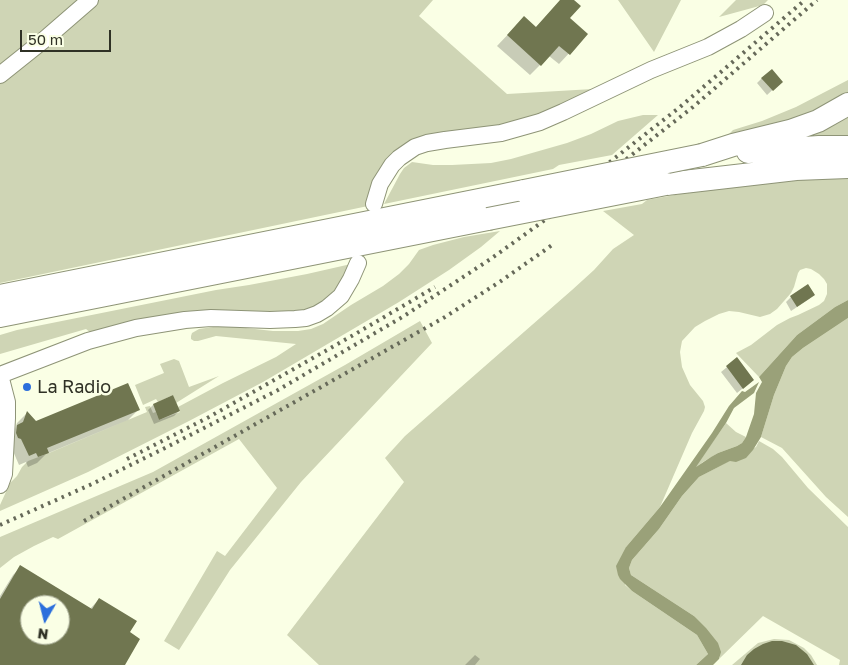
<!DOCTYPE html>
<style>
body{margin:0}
#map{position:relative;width:848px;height:665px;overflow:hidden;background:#faffe5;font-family:"Golos Text",sans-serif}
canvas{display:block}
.north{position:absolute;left:20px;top:595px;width:50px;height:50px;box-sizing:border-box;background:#faffe5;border:1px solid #a9ad98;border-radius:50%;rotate:188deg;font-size:14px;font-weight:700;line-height:20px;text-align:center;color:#2f3125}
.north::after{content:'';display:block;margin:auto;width:18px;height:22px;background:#2c6fdc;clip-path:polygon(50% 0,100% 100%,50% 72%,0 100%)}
.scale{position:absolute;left:20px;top:30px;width:91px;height:22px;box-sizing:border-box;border:2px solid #2f3125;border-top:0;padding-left:6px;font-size:15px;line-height:18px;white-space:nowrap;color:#2f3125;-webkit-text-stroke:4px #faffe5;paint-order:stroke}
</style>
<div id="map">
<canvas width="848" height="665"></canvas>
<div class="north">N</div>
<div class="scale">50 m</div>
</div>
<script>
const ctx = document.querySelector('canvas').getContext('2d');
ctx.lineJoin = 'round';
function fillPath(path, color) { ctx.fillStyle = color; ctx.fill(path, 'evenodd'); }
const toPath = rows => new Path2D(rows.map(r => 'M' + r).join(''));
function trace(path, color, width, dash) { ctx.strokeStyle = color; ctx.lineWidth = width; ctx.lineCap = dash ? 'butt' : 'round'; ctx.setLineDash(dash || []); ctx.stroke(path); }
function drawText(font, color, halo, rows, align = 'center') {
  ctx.font = font + ' "Golos Text",sans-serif'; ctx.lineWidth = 5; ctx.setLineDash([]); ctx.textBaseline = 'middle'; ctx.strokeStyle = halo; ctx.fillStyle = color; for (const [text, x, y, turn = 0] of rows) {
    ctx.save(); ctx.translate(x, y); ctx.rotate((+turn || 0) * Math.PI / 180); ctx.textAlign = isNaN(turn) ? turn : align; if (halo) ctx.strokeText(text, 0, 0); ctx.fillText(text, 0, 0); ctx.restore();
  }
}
fillPath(toPath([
 [0,0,433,0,419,16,507,94,593,89,538,117,512,124,416,140,368,206,0,283],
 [618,0,681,0,654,52],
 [736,0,768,0,763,5,719,17],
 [848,80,848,93,803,117,727,136,733,130,762,121,796,107],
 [848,110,848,135,807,136],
 [643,115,658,115,612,155,559,165,553,169,384,204,400,174,404,168,412,162,433,165,452,165,491,163,511,159,567,143,591,134,618,121],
 [848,178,848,300,835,307,797,335,759,377,736,353,751,345,777,325,790,318,798,315,819,305,824,301,827,294,827,284,824,279,819,274,811,269,806,268,800,270,798,273,794,287,791,293,777,309,770,314,760,317,739,312,729,311,719,314,705,321,695,327,682,341,680,352,682,367,690,385,703,401,705,407,704,411,692,433,660,507,626,547,625,585,632,591,697,635,708,654,696,665,319,665,287,635,404,482,385,458,405,436,572,290,594,270,613,249,634,235,603,211,642,204,647,200,702,190,802,180],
 [500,231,481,247,449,270,399,302,263,382,189,421,88,472,0,511,0,505,10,483,17,476,22,467,28,461,49,453,147,412,145,407,150,406,153,413,156,412,159,420,180,412,178,407,223,383,276,357,296,344,216,336,198,341,194,341,191,339,191,336,192,333,199,329,213,327,237,327,273,331,298,331,311,329,323,324,351,305,383,286,399,274,409,264,419,250,433,245,464,237],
 [351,264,342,288,315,310,91,333,86,329,0,354,0,335,17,330,216,290,249,285,307,274],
 [848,318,848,517,826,497,782,448,761,437,774,395,786,366,792,357,803,348],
 [420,321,432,343,301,482,230,570,179,650,164,641,217,551,225,556,277,488,239,439,58,539,53,537,34,546,14,557,0,568,0,537,153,472,345,365],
 [174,359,179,361,189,387,219,376,176,403,173,395,158,402,156,399,143,405,135,385,164,373,160,364],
 [726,423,736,432,746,437,742,443,737,446,718,453,703,462,694,469],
 [759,441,773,449,782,457,808,488,848,527,848,665,839,665,840,660,763,616,719,659,720,657,694,616,631,575,629,568,632,560,659,529,682,496,699,477,756,447],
 [774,639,789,640,804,648,811,655,817,665,732,665,758,643]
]), '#cfd5b5');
fillPath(toPath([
 [848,300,848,318,803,348,792,357,786,366,774,395,761,437,753,450,746,458,736,462,730,461,699,477,682,496,659,529,632,560,629,568,631,575,694,616,706,628,718,643,721,652,719,659,713,665,696,665,708,654,697,635,632,591,620,579,618,575,616,566,626,547,660,507,712,433,729,406,742,391,745,392,759,382,754,393,734,408,726,423,696,467,711,457,718,453,737,446,742,443,746,437,754,414,756,393,762,382,759,377,797,335,835,307]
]), '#9aa179');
fillPath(toPath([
 [561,0,572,0,568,18,587,34,559,64,549,56,530,75,497,46,514,28,535,28],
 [762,78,781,82,767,95,757,83],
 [808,286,814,294,809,299,791,311,786,302,791,297],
 [737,359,753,380,737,393,721,372],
 [172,397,179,411,174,416,154,424,148,410,153,405],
 [138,410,128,420,46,454,37,463,28,467,26,462,19,465,7,437,15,429,17,423,27,413,36,423],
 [21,567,90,609,99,599,128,633,123,665,0,665,0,596,13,575],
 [30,605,60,605,60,635,30,635],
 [475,655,480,659,475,665,465,665]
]), '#0003');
fillPath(toPath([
 [560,0,574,0,581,6,570,18,588,34,570,55,559,46,541,66,507,35,524,16,536,27],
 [772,69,783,82,773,91,761,78],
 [808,284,815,295,797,307,790,296],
 [737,357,754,380,743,389,726,366],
 [128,383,140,410,47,448,49,453,38,457,36,453,29,456,21,439,18,438,16,433,17,425,23,422,27,411,36,421],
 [173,395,180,411,159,420,153,404],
 [20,565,92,609,99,598,137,621,130,632,140,639,125,665,0,665,0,599],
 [30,605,60,605,60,635,30,635],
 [772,641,782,641,796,645,807,654,814,665,741,665,747,655,754,649,763,644]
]), '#707650');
const minor = toPath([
 [0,75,45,39,90,0],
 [374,204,380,184,392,165,399,158,415,147,427,143,445,140,501,133,540,122,563,112,651,70,708,47,741,29,765,13],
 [0,375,88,341,136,328,185,320,211,318,270,320,295,319,306,318,317,314,327,308,341,296,351,279,358,263],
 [0,485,4,474,7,418,7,402,0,375]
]);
const highway = toPath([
 [748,152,819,147,848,147],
 [702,155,733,145,790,131,818,121,848,104],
 [666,184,796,169,848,167],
 [0,296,524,191],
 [0,316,488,219]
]);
trace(minor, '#8e9477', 18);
trace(highway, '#8e9477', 24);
trace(minor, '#fff', 16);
trace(highway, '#fff', 22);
trace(toPath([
 [574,190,680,107,805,0],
 [127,459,209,417,357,333,435,287],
 [84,521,445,317,501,281,555,243],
 [0,525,92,484,165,448,278,390,404,316,492,258,588,189,693,107,817,0]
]), '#666959', 4, [2.5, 5]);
const highwayBridge = toPath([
 [524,191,702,155],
 [488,219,666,184]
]);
trace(highwayBridge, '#8e9477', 24, []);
trace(highwayBridge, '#fff', 22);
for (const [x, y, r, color] of [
 [27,387,5,"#2c6fdc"]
]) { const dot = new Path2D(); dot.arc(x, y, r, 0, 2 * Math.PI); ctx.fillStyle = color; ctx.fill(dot); trace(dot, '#faffe5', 2); }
drawText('18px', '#2f3125', '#faffe5', [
 ["La Radio",37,387]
], 'left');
</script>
